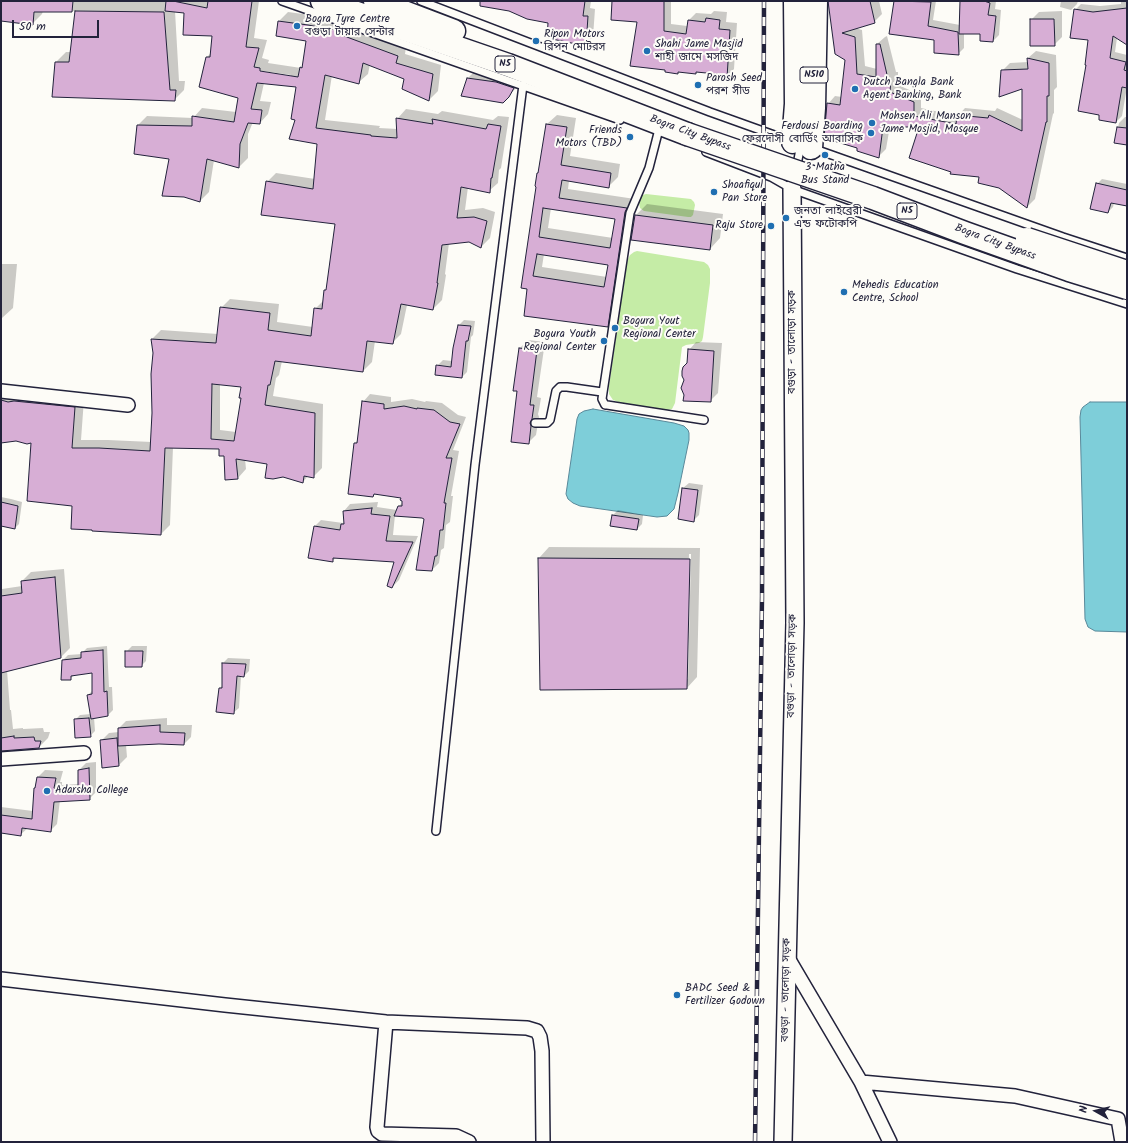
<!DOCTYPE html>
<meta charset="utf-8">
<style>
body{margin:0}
#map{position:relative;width:1128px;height:1143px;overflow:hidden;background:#fdfcf7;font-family:Kalam,sans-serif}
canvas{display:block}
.frame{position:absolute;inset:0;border:2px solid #22223b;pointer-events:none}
.north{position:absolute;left:1076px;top:1091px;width:40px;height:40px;-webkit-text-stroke:3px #fdfcf7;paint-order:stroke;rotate:278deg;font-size:11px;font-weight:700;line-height:16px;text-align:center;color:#22223b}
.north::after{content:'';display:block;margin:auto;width:14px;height:18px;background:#22223b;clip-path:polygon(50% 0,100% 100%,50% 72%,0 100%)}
.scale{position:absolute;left:12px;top:20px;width:87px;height:18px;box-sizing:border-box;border:2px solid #22223b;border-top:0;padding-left:5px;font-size:12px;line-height:14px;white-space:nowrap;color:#22223b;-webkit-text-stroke:3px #fdfcf7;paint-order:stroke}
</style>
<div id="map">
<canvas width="1128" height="1143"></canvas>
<div class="frame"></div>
<div class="north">N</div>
<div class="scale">50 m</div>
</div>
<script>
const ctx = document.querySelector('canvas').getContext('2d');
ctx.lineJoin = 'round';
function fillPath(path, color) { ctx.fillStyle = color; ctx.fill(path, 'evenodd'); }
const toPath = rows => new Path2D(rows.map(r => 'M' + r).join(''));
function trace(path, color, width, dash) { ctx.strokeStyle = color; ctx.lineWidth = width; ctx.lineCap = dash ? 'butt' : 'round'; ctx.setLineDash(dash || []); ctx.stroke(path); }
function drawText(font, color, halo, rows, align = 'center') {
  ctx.font = font + ' Kalam,"Noto Sans Bengali",sans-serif'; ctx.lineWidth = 4; ctx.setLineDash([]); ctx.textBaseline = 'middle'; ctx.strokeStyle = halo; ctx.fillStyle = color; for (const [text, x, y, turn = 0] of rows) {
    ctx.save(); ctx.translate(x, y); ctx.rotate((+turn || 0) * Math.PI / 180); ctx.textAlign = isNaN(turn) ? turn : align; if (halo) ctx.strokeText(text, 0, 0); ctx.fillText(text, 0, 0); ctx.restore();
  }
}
fillPath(toPath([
 [646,194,691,199,694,202,695,205,693,215,691,217,688,217,644,211,640,208,639,203,641,197,643,195],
 [637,251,704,262,708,265,710,269,710,283,703,337,702,341,699,343,686,345,682,347,675,403,672,409,667,410,621,403,613,400,609,394,609,386,627,261,630,255,634,252]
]), '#c5eca6');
const water = toPath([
 [1090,402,1127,402,1127,632,1095,631,1088,627,1085,619,1080,417,1081,410,1083,407,1090,402],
 [593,409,674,423,684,426,688,430,689,433,689,440,678,493,674,509,667,516,657,517,580,506,573,503,568,499,566,494,577,419,579,414,584,411,593,409]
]);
fillPath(water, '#7eced9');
trace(water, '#59899a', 1);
fillPath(toPath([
 [1,1,129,1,129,2,166,2,167,1,259,1,254,38,267,40,262,58,269,60,268,63,301,68,304,65,307,40,279,21,288,12,318,16,406,47,405,54,441,65,438,91,429,100,405,78,370,64,368,74,359,82,332,75,325,120,380,126,379,128,398,129,398,118,406,109,438,114,442,111,493,120,498,116,509,117,501,168,499,170,498,183,489,191,468,187,465,210,483,208,495,212,490,238,481,247,469,241,449,243,445,274,446,275,442,300,433,309,407,305,401,334,392,343,375,341,372,362,363,371,282,361,279,375,276,378,273,396,323,404,322,468,313,477,308,476,303,482,268,463,245,459,246,469,238,478,220,448,173,447,170,525,161,534,73,505,32,442,16,440,1,441,1,392,84,399,81,440,108,440,152,442,154,353,152,339,161,330,218,334,221,308,230,299,279,304,277,322,313,327,315,309,324,300,328,288,337,223,267,182,276,173,315,179,318,143,296,119,298,86,264,83,260,101,271,102,268,114,260,123,253,122,248,134,248,158,239,167,214,160,209,192,200,201,170,158,138,125,147,116,193,118,202,108,236,112,239,97,207,57,211,53,213,35,185,12,175,11,179,81,185,81,184,90,174,100,56,62,66,52,71,52,76,11,43,11,42,14,32,24,1,20],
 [255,70,291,75,291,77,255,72],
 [220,384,242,386,242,398,236,432,220,430],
 [491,1,591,1,590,8,595,9,593,37,585,45,550,22],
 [613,1,671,1,671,24,687,26,688,26,689,20,696,13,711,14,714,11,727,12,726,22,737,23,734,69,727,77,718,73,698,71,695,73,679,71,678,73,638,21],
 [829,1,879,1,882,14,874,22,855,28,862,30,865,66,877,69,877,44,885,37,887,36,896,72,898,72,898,85,921,95,921,108,958,116,965,108,995,111,997,108,1023,120,1023,87,1002,71,1010,63,1028,62,1028,58,1036,51,1056,55,1057,87,1054,90,1054,113,1053,114,1035,199,1027,207,1000,187,981,176,952,171,920,126,890,126,886,149,879,156,859,148,828,104,835,96,842,97,846,60],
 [895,1,936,1,933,20,960,25,961,1,996,1,995,9,1001,10,999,35,993,41,981,33,964,33,964,48,958,54,936,39,891,33],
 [1061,1,1078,1,1077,4,1071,10,1060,7],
 [1121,1,1127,1,1127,44,1117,38,1115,52,1127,55,1127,87,1122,116,1116,122,1101,114,1087,64,1089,40,1075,10,1081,4,1100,6,1121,4],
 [1062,11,1062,37,1054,45,1031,20,1039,12],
 [476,70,505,74,521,80,516,88,503,102,468,78],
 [557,115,576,118,570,156,620,164,618,177,608,187,569,181,568,189,635,199,617,317,607,326,525,315,547,124],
 [551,208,616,218,613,238,548,228],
 [544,254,609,264,607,277,542,267],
 [1125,117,1127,117,1127,144,1115,142,1119,123],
 [1102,179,1127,184,1127,205,1114,203,1113,207,1108,212,1097,184],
 [647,204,723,214,720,238,710,249,632,239,636,215],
 [1,264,17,264,13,308,2,318,1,318],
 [464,320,475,321,473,335,471,337,467,372,462,377,437,366,443,360,452,361,459,325],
 [528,340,545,342,537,397,541,398,539,410,538,414,539,417,536,435,528,443,518,391,514,390,520,348],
 [696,342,722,343,718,393,710,401,685,380,689,350],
 [370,394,391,397,391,402,412,399,425,402,426,401,442,403,458,415,466,417,453,450,459,451,451,496,453,496,450,522,446,525,444,548,441,550,439,563,432,570,426,519,423,517,395,515,393,535,418,536,399,580,392,587,395,561,336,558,332,561,315,526,321,520,343,523,345,521,344,511,350,504,378,502,377,507,397,510,399,506,403,502,402,497,376,493,373,496,355,443,358,440,363,402],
 [689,483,703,485,699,515,694,520,683,488],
 [1,497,11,499,22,502,19,524,15,528,1,526],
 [618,510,643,515,642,524,637,529,613,515],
 [549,547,700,548,697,677,687,688,539,558],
 [689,554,691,554,688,679,686,679],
 [64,569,70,648,61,657,7,670,10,710,11,710,13,729,23,728,23,729,43,728,44,732,50,732,48,738,39,747,1,750,1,590,2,589,22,586,22,581,31,572],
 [107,646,109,687,112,687,113,710,108,715,94,717,95,731,90,736,75,720,80,715,91,714,88,695,93,690,93,672,75,674,70,679,63,660,68,655,82,654,82,653,87,648],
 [132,646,147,646,146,661,141,666,126,652],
 [228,658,250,659,249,671,244,676,241,676,239,708,233,713,220,688,223,685,223,663],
 [167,718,167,725,192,725,191,737,184,744,159,743,126,745,127,757,119,765,101,741,109,733,119,732,119,728,126,721],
 [96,762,96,792,89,799,60,800,57,824,50,831,28,828,20,835,1,832,1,807,33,811,38,777,45,770,63,771,60,782,62,782,62,785,79,784,79,770,86,763]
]), '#0003');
const building = toPath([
 [1,1,73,1,72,12,34,12,33,25,1,21,1,1],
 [166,1,173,1,207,8,208,1,252,1,246,47,259,48,254,67,260,68,260,71,298,77,300,67,302,68,306,41,276,36,278,21,308,25,336,30,336,33,398,56,396,63,433,74,429,101,402,89,404,79,363,63,359,84,325,75,316,128,371,135,371,136,397,138,396,118,433,124,432,119,486,129,488,124,501,126,492,178,491,178,490,193,461,187,457,218,474,217,487,221,481,248,469,242,442,245,437,283,438,283,433,310,401,304,393,344,367,341,363,372,275,361,270,385,268,385,265,405,315,413,314,478,304,476,303,483,283,477,273,479,265,478,267,464,236,459,238,479,225,480,224,456,219,456,219,449,165,448,161,535,92,531,92,530,71,529,72,506,27,501,31,443,27,444,16,441,1,443,1,400,8,402,14,401,75,407,72,448,99,448,150,451,152,413,151,374,153,353,151,339,216,343,220,307,270,313,268,330,311,336,314,308,322,309,324,290,326,290,335,224,261,215,266,181,313,189,317,144,289,139,295,120,291,119,296,87,257,83,251,109,262,110,260,124,248,123,240,144,239,168,207,159,200,202,184,197,162,196,169,159,134,154,137,125,192,126,192,116,234,122,238,98,199,87,206,57,210,57,212,36,183,35,184,13,165,11,166,1],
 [212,384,241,387,239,398,241,398,234,441,211,439,212,384],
 [480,1,585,1,583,16,588,16,586,46,547,38,548,23,527,19,509,11,480,6,480,1],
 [612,1,664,1,664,31,686,34,688,20,705,22,706,18,720,20,719,29,730,30,727,78,717,77,717,74,696,72,696,74,678,72,678,74,665,72,665,70,630,66,637,22,611,20,612,1],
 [828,1,870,1,875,23,842,33,855,37,857,74,876,77,876,44,880,44,888,79,891,79,890,92,914,102,914,116,956,124,957,115,988,118,989,115,1022,131,1022,89,999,97,1001,70,1028,69,1027,58,1049,63,1049,96,1047,96,1047,122,1046,122,1027,208,999,188,978,183,979,177,950,174,951,172,909,158,919,127,883,127,879,158,857,151,857,148,824,138,827,103,840,105,845,60,835,54,828,1],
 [894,1,931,2,928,26,958,32,959,55,934,53,934,40,889,34,894,1],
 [960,1,984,1,990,3,988,15,996,16,993,42,980,41,980,34,959,34,960,1],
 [1127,8,1127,45,1113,36,1110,58,1126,62,1124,70,1127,71,1127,88,1122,87,1116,123,1099,120,1099,115,1078,111,1086,65,1085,65,1088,40,1070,38,1074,9,1093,12,1127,8],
 [75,11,164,12,170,90,176,90,175,101,52,97,55,62,69,62,75,11],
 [1030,19,1054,19,1055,46,1030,46,1030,19],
 [467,78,496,82,514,88,509,97,503,103,461,96,467,78],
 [546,124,567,127,561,165,611,173,609,188,562,180,559,198,627,208,625,212,608,327,524,316,527,289,521,288,536,187,535,186,537,173,538,173,546,124],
 [543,208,615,219,610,248,539,237,543,208],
 [537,254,608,265,604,287,533,276,537,254],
 [1117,127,1127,128,1127,145,1114,143,1117,127],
 [1096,183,1127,190,1127,206,1111,203,1108,213,1090,209,1096,183],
 [635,215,713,225,710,250,631,240,635,215],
 [458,325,471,326,468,341,466,341,462,378,435,375,436,365,451,367,453,348,458,325],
 [519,348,537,350,530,405,534,405,532,419,530,423,531,426,529,444,511,442,517,391,513,391,519,348],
 [688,349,714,351,711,402,683,401,684,395,681,388,684,380,682,376,682,371,683,367,687,363,688,349],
 [362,401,384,404,384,409,404,406,417,409,417,408,434,410,450,422,460,424,446,458,452,458,444,503,446,503,443,530,440,530,437,556,435,556,432,571,416,570,424,519,422,518,394,516,398,506,402,506,402,501,400,500,401,498,374,494,373,497,348,494,354,443,357,443,362,401],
 [682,488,698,490,694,522,678,519,682,488],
 [1,502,18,506,15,529,1,526,1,502],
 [372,508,371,514,390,516,386,541,413,542,392,588,387,586,394,562,333,558,333,562,308,558,314,526,340,530,341,524,344,524,343,511,372,508],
 [612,515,639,519,637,530,610,526,612,515],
 [538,558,690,559,687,689,540,690,538,558],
 [55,577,61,658,1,673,1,596,22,593,21,581,55,577],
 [103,650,104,692,107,691,108,716,91,719,87,695,92,694,92,673,71,676,71,680,61,680,62,660,81,658,81,652,103,650],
 [125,651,143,651,142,667,125,667,125,651],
 [222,663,246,664,244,677,237,676,234,714,216,712,219,688,222,688,222,663],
 [89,718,91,737,75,738,74,719,89,718],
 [160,725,160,732,185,733,184,745,159,744,118,746,118,728,160,725],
 [14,736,14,738,34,737,35,741,41,741,39,748,1,751,1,738,14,736],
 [117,738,119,766,102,768,100,740,117,738],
 [89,768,90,800,54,802,51,832,22,828,21,836,1,833,1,815,32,819,34,788,35,788,37,777,56,778,54,788,55,789,55,791,78,791,78,770,89,768]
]);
fillPath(building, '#d7aed5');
trace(building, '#22223b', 1);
const service = toPath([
 [282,1,620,120],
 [421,1,710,112,791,141],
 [658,133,649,168,630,213,602,399,605,405,607,405,704,420],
 [812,148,1063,237,1127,258],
 [706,152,771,177,792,189,1017,269,1127,304],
 [796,170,801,144],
 [535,423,547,423,550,420,556,391,560,387,567,387,602,392],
 [436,831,475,465,523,85]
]);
const minor = toPath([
 [1,391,128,405],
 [1,759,84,753],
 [788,958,861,1082,890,1142],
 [1,979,225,1005,386,1022,527,1028,537,1031,540,1037,542,1051,543,1142],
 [386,1022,377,1127,378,1131,382,1134,456,1136,469,1142],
 [861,1082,1015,1096,1118,1119,1122,1142]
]);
const tertiary = toPath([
 [783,1142,795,623,792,189]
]);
const trunk = toPath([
 [322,1,508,65,687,134],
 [375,1,454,31],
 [793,142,796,104,795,1],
 [811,148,814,108,816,1]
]);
trace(service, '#22223b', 10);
trace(minor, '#22223b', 16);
trace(tertiary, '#22223b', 20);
trace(trunk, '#22223b', 25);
trace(service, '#fdfcf7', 7);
trace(minor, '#fdfcf7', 13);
trace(tertiary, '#fdfcf7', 17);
trace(trunk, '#fdfcf7', 22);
const rail = toPath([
 [755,1142,762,597,764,1]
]);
trace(rail, '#22223b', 4.5);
trace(rail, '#fdfcf7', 3, [9]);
const trunkBridge = toPath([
 [687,134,873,198,965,233,1069,270,1127,288],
 [1027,239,1127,272]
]);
trace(trunkBridge, '#22223b', 25, []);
trace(trunkBridge, '#fdfcf7', 22);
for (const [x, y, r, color] of [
 [297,26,4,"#1f6fb2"],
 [536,41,4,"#1f6fb2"],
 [647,51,4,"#1f6fb2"],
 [698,85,4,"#1f6fb2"],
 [855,89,4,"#1f6fb2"],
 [872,123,4,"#1f6fb2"],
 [871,133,4,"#1f6fb2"],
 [630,137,4,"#1f6fb2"],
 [825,155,4,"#1f6fb2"],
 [714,192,4,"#1f6fb2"],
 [786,218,4,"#1f6fb2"],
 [771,226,4,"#1f6fb2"],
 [844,292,4,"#1f6fb2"],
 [615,328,4,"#1f6fb2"],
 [604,341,4,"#1f6fb2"],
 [47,791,4,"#1f6fb2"],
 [677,995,4,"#1f6fb2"]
]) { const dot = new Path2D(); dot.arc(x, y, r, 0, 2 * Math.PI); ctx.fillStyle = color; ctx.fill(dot); trace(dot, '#fdfcf7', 1.5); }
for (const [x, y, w] of [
 [505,64,20],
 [814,75,28],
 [907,211,20]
]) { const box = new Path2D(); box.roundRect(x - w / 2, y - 8, w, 16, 3); ctx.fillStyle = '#fdfcf7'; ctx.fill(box); trace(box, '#22223b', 1); }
drawText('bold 10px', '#22223b', null, [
 ["N5",505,64],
 ["N510",814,75],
 ["N5",907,211]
]);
drawText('11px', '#22223b', '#fdfcf7', [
 ["Bogra Tyre Centre",305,20],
 ["বগুড়া টায়ার সেন্টার",305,33],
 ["Ripon Motors",544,35],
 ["রিপন মোটরস",544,48],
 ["Shahi Jame Masjid",655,45],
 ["শাহী জামে মসজিদ",655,58],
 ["Parosh Seed",706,79],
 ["পরশ সীড",706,92],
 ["Dutch Bangla Bank",863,83],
 ["Agent Banking, Bank",863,96],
 ["Mohsen Ali Manson",880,117],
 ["Jame Mosjid, Mosque",880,130],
 ["Ferdousi Boarding",863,127,"right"],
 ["ফেরদৌসী বোর্ডিং আবাসিক",863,140,"right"],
 ["Friends",622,131,"right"],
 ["Motors (TBD)",622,144,"right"],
 ["3 Matha",825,168,"center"],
 ["Bus Stand",825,181,"center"],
 ["Shoafiqul",722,186],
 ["Pan Store",722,199],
 ["জনতা লাইব্রেরী",794,212],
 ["এন্ড ফটোকপি",794,225],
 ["Raju Store",763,226,"right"],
 ["Mehedis Education",852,286],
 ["Centre, School",852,299],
 ["Bogura Yout",623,322],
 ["Regional Center",623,335],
 ["Bogura Youth",596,335,"right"],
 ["Regional Center",596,348,"right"],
 ["Adarsha College",55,791],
 ["BADC Seed &",685,989],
 ["Fertilizer Godown",685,1002]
], 'left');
drawText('11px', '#22223b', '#fdfcf7', [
 ["Bogra City Bypass",690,134,20],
 ["Bogra City Bypass",995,243,20],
 ["বগুড়া - তালোড়া সড়ক",793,342,-90],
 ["বগুড়া - তালোড়া সড়ক",793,666,-89],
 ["বগুড়া - তালোড়া সড়ক",787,990,-89]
]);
</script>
